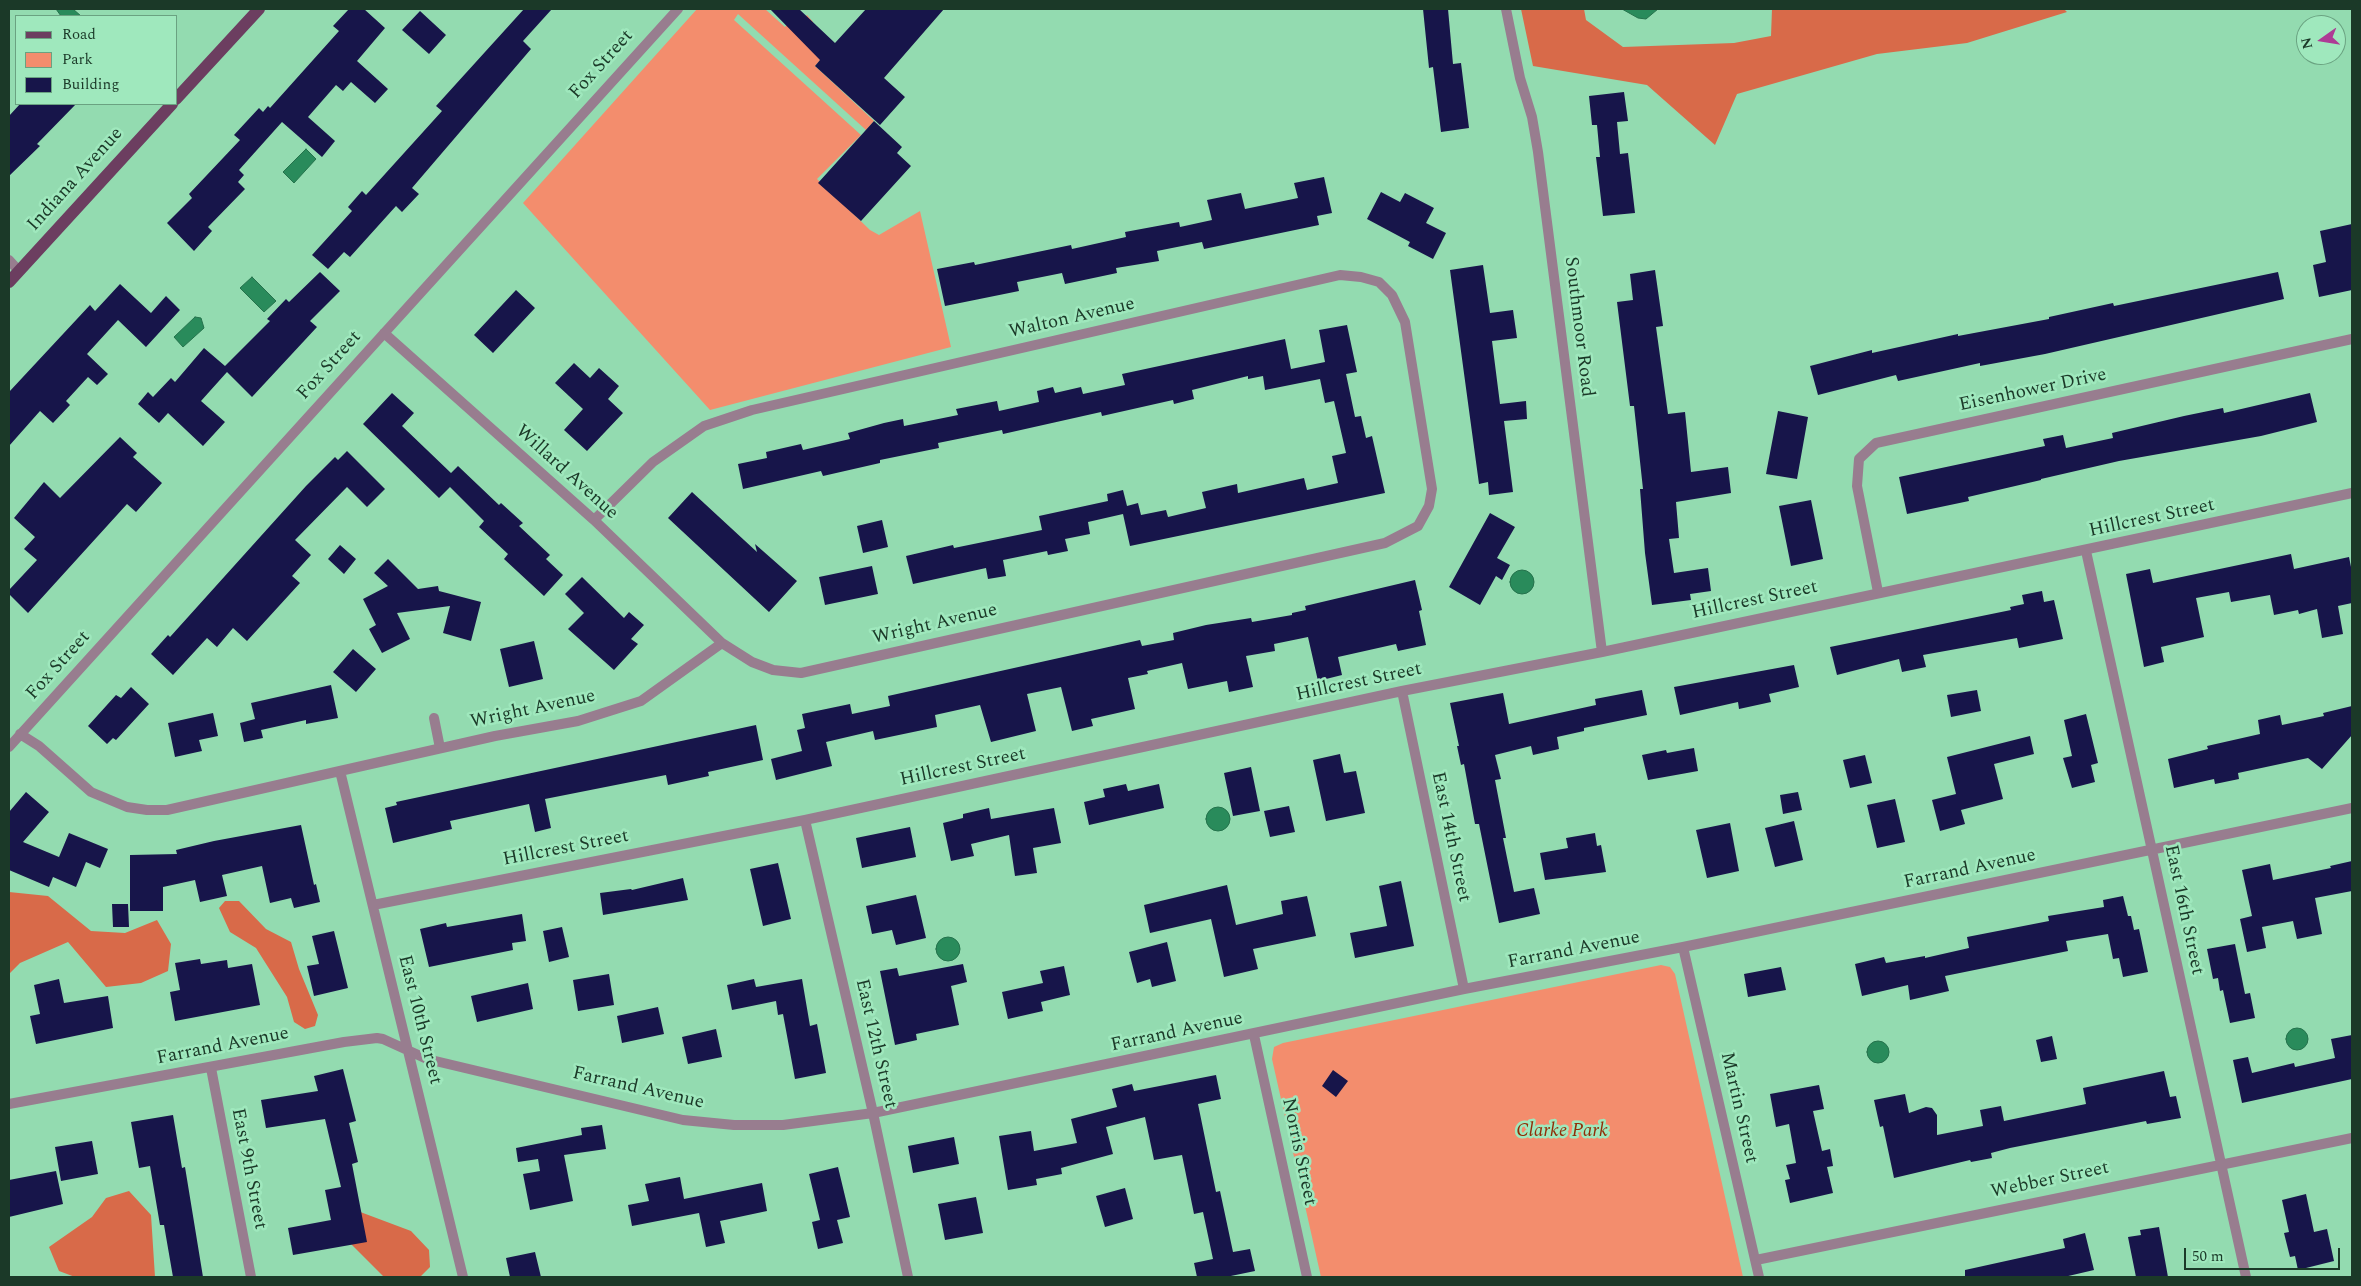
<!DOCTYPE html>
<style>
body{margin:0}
#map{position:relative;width:2361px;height:1286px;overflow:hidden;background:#93dbb0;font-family:Spectral,serif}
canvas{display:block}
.frame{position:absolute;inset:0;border:10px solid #1b3928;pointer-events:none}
.legend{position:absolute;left:15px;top:15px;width:162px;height:90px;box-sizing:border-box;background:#9fe8bd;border:1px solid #6aa281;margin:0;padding:6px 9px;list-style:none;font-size:15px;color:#1b3928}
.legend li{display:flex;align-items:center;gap:10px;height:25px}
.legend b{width:25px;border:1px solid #6aa281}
.north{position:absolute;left:2296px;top:15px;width:50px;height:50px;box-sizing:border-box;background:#9fe8bd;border:1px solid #6aa281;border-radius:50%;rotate:257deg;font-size:14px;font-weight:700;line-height:20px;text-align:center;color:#1b3928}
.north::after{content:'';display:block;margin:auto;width:18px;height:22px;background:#ae3b95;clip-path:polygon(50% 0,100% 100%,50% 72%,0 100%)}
.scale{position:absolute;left:2184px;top:1248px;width:156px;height:22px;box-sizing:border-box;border:2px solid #1b3928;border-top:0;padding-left:6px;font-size:15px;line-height:18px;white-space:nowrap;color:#1b3928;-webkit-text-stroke:4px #9fe8bd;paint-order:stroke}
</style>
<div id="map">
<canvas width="2361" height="1286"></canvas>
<div class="frame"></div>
<ul class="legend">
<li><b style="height:6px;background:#6c3e60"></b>Road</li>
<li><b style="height:14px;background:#f38d6d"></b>Park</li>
<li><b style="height:14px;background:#17154a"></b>Building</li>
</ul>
<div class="north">N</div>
<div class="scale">50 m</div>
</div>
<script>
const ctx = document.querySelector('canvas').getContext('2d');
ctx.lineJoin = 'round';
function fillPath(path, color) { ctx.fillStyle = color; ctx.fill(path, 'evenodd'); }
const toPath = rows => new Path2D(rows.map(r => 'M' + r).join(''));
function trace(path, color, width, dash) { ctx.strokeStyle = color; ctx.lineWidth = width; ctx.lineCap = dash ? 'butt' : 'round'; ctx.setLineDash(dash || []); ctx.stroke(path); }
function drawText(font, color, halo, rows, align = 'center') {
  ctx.font = font + ' Spectral,serif'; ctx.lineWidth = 5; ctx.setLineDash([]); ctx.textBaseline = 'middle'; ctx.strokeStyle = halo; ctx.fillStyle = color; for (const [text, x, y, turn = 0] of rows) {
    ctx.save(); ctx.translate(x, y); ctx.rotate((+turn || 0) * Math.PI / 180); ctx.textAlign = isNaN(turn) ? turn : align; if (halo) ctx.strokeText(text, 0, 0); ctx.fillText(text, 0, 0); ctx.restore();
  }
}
fillPath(toPath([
 [697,9,765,9,785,27,793,18,799,24,807,15,813,22,798,37,821,59,815,66,874,121,866,130,738,14,734,20,861,135,817,179,870,230,879,235,920,211,951,347,710,410,523,203],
 [1661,965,1670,967,1675,974,1743,1277,1321,1277,1272,1059,1274,1047,1283,1043]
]), '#f38d6d');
fillPath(toPath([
 [1521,9,1584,9,1586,20,1623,47,1734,43,1771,36,1772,9,2064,9,2067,12,1967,43,1877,54,1737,94,1715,145,1647,85,1533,66],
 [9,892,48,896,91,931,125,933,157,920,171,944,168,971,141,983,106,987,68,942,20,963,9,974],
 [225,901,239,901,266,929,291,942,299,969,318,1015,315,1026,305,1029,294,1022,287,997,256,948,230,932,219,908],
 [129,1191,151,1215,155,1277,75,1277,59,1271,49,1247,92,1217,106,1198],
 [355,1210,411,1231,429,1250,430,1267,420,1277,384,1277,341,1234]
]), '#d86a49');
const water = toPath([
 [56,9,73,9,81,16,61,16,56,9],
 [1622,9,1658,9,1646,19,1638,18,1622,9],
 [306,149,316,159,294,183,283,172,306,149],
 [252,277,276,301,264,312,240,288,252,277],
 [195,317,201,318,204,328,183,347,174,337,195,317],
 '1510 582a12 12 0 1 1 24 0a12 12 0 1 1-24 0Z',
 '1206 819a12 12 0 1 1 24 0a12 12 0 1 1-24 0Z',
 '936 949a12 12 0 1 1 24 0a12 12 0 1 1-24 0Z',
 '2286 1039a11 11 0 1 1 22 0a11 11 0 1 1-22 0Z',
 '1867 1052a11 11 0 1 1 22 0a11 11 0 1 1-22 0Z'
]);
fillPath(water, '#298b5b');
trace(water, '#25724c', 1);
fillPath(toPath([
 [349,9,364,9,385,28,357,61,388,89,375,103,351,82,343,91,336,85,308,117,335,141,322,157,282,122,239,170,244,175,238,182,245,189,208,227,212,231,194,251,167,223,192,198,189,194,240,140,234,135,259,108,263,112,268,106,270,108,339,31,333,26],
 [524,9,552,9,523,41,531,49,412,188,419,194,402,212,396,206,350,257,344,252,328,269,312,255,352,211,348,207,362,191,366,195,442,111,436,106],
 [770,9,799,9,835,43,866,9,944,9,884,78,905,97,880,125,815,66,820,60],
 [1423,9,1448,9,1453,64,1461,63,1469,128,1441,132,1433,67,1429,68],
 [420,11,446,35,429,54,402,30],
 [1624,92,1628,121,1617,122,1620,154,1628,153,1635,213,1603,216,1596,157,1600,157,1597,125,1592,125,1589,96],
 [20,104,76,104,37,144,40,146,9,176,9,116],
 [874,121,902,147,897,153,911,166,861,221,818,183],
 [1324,177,1332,213,1317,216,1319,225,1204,249,1202,242,1157,251,1159,261,1116,268,1117,273,1065,284,1062,273,1017,282,1019,291,945,306,937,269,974,262,975,265,1071,245,1072,249,1126,237,1125,232,1179,222,1180,227,1212,220,1207,200,1241,193,1245,209,1298,198,1294,183],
 [1381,192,1400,202,1405,193,1434,208,1426,223,1446,233,1433,259,1408,246,1410,242,1367,219],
 [2352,224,2352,290,2319,297,2313,265,2326,262,2320,231],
 [1483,265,1490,313,1513,310,1517,338,1492,341,1500,404,1526,401,1527,419,1504,421,1513,492,1489,495,1488,482,1479,484,1450,270],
 [1655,270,1663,326,1656,327,1668,414,1685,412,1691,472,1728,467,1731,493,1676,502,1679,538,1669,539,1674,573,1708,568,1711,591,1690,594,1691,600,1652,605,1645,553,1640,489,1643,489,1634,406,1630,406,1617,302,1633,300,1630,274],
 [320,272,340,291,310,321,317,327,252,397,227,372,201,401,225,422,203,446,168,413,159,423,138,404,148,392,153,397,171,378,175,382,204,348,225,366,270,321,267,319,286,299,289,302],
 [2278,272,2284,299,2045,354,1980,366,1980,363,1898,381,1896,375,1818,395,1810,366,1872,350,1872,353,1958,334,1958,336,2049,319,2049,317,2113,303,2114,306],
 [120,284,151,313,166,296,180,310,146,347,118,320,87,354,108,374,97,385,88,377,66,401,70,405,53,423,40,411,9,446,9,392,90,305,95,311],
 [516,290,535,308,493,353,474,335],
 [1347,325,1357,372,1346,374,1355,417,1361,416,1366,438,1372,436,1385,493,1130,546,1123,514,1088,522,1090,534,1065,539,1068,551,1048,555,1047,551,1003,560,1006,576,988,579,986,568,913,584,906,556,953,545,954,548,1042,530,1039,516,1108,501,1107,494,1123,490,1127,506,1138,503,1141,515,1166,510,1168,517,1206,508,1202,492,1237,484,1238,493,1304,478,1307,490,1338,483,1332,456,1346,453,1334,401,1325,403,1320,379,1265,390,1263,376,1248,379,1248,376,1192,390,1194,399,1174,404,1173,400,1102,416,1101,412,1003,434,1002,430,938,443,939,448,880,460,880,463,823,476,821,471,743,489,738,464,767,458,766,452,801,444,803,450,850,439,848,433,884,423,903,419,904,426,958,415,956,409,997,401,999,411,1039,402,1037,391,1053,387,1055,393,1081,387,1083,394,1125,385,1122,374,1285,339,1291,369,1325,362,1319,330],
 [574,363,590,378,599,368,619,386,608,399,623,413,587,451,564,430,583,409,555,383],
 [392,393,414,413,402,426,451,473,458,466,499,505,501,503,523,523,519,526,550,555,546,559,563,575,544,596,504,559,508,554,479,527,484,521,450,487,439,498,363,424],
 [2310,393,2317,422,2261,436,2119,461,2041,479,2041,480,1968,497,1969,501,1907,514,1899,477,2045,446,2043,439,2063,435,2066,448,2113,438,2112,433,2184,416,2223,408,2224,413],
 [1778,411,1808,417,1797,479,1766,474],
 [120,437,137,453,133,457,162,483,136,512,127,504,28,613,9,594,9,590,37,560,24,549,35,537,14,518,44,482,60,498],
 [347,451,385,489,367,507,347,487,295,540,311,555,292,576,300,583,247,641,233,628,217,647,207,638,173,675,151,654,168,635,170,637,306,486,335,457,338,460],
 [692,492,757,552,755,544,797,581,769,612,668,518],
 [1811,500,1823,559,1791,566,1779,506],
 [1490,513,1515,527,1497,558,1510,565,1502,580,1496,576,1480,605,1449,587],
 [882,520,888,547,863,553,857,526],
 [340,545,356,559,344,574,328,559],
 [2291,554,2294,569,2349,557,2352,572,2352,603,2338,606,2343,634,2322,638,2317,609,2299,614,2298,610,2274,615,2270,595,2231,602,2229,592,2196,598,2204,637,2161,647,2164,662,2144,667,2126,574,2150,569,2153,583],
 [388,559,418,589,438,586,439,591,481,602,471,641,443,633,450,606,397,613,410,639,382,653,369,629,376,625,363,599,388,586,374,573],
 [872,566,878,594,825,605,819,577],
 [582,577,624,618,629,612,644,625,631,639,638,644,614,670,568,629,584,613,565,594],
 [1415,580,1422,610,1419,611,1426,645,1398,651,1396,644,1338,657,1342,675,1318,681,1308,637,1274,644,1275,651,1246,656,1253,687,1229,692,1227,681,1188,689,1182,663,1147,671,1148,674,1128,678,1135,709,1091,719,1093,726,1072,731,1061,687,1027,694,1036,731,991,742,980,705,935,715,937,727,875,740,873,731,826,742,832,766,776,780,771,759,802,751,797,730,805,728,802,714,850,704,852,714,890,706,888,696,1140,640,1142,646,1174,640,1173,633,1206,625,1251,618,1252,622,1292,615,1292,613,1306,610,1305,606],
 [2042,591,2044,602,2054,600,2063,639,2019,648,2017,638,1923,655,1926,667,1902,672,1899,659,1837,675,1830,647,2011,610,2010,607,2024,604,2022,595],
 [534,641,543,679,509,687,500,649],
 [353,649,376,669,356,692,333,672],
 [1794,665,1799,687,1769,694,1771,702,1739,709,1738,702,1680,715,1674,687],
 [331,685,338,718,306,724,306,720,261,730,263,738,244,742,240,723,255,719,251,703],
 [131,687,149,704,116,740,113,738,107,744,88,726,116,695,121,698],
 [1642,690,1647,715,1584,728,1584,731,1557,737,1559,749,1533,755,1531,746,1495,755,1501,779,1495,780,1506,838,1503,838,1514,892,1534,888,1540,914,1499,923,1479,824,1475,824,1464,764,1461,765,1457,746,1459,746,1450,703,1503,693,1509,724,1596,705,1595,699],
 [1977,690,1981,711,1951,717,1947,695],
 [2352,706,2352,735,2322,769,2308,758,2238,773,2239,779,2215,784,2214,779,2174,788,2168,759,2208,749,2207,746,2260,734,2258,720,2280,715,2282,725,2324,716,2323,713],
 [213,713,218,736,199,740,202,751,175,757,168,723],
 [2086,714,2098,763,2091,765,2095,782,2072,788,2063,758,2072,756,2064,720],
 [756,725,763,760,708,772,709,776,668,785,666,775,545,799,551,828,535,832,529,804,450,821,452,829,393,843,385,808,397,805,396,802],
 [2030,736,2034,754,1994,764,2003,799,1961,810,1965,824,1940,831,1932,800,1956,794,1947,757],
 [1694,748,1698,771,1648,780,1642,755,1666,750,1667,753],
 [1340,754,1344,773,1356,771,1365,813,1326,821,1313,760],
 [1865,755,1872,783,1850,788,1843,760],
 [1251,767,1260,811,1233,816,1224,773],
 [1126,784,1128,791,1159,784,1164,808,1089,825,1084,802,1105,797,1103,789],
 [26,792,49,812,23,842,59,857,69,833,108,849,100,868,86,862,76,887,53,877,49,887,9,870,9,812],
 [1798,792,1802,810,1783,814,1780,795],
 [1895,799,1905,842,1877,848,1867,805],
 [1289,806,1295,832,1270,837,1264,811],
 [989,808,991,819,1054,808,1061,843,1033,848,1037,873,1015,876,1009,835,971,844,974,856,951,861,943,823,963,818,963,814],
 [1794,821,1803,860,1775,867,1765,828],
 [1730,823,1739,871,1707,878,1696,830],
 [301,825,314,885,316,884,320,902,294,908,291,898,270,903,262,866,222,875,227,896,200,902,195,880,163,887,163,911,130,911,130,855,177,854,176,850,214,841],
 [910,827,916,857,862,868,856,838],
 [1595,833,1597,846,1601,845,1606,872,1545,880,1540,853,1568,848,1566,838],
 [2352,861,2352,891,2315,898,2322,934,2297,939,2293,921,2262,927,2266,948,2247,952,2240,919,2252,916,2242,870,2270,864,2273,880,2331,868,2330,866],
 [778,863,791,919,763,926,750,869],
 [683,878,688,900,603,915,600,893,631,889,632,890],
 [1401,881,1414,946,1355,958,1350,933,1387,926,1379,886],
 [1227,885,1236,925,1283,914,1281,901,1307,896,1316,936,1253,949,1258,969,1224,977,1211,919,1150,933,1144,905],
 [916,895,926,938,896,945,892,930,872,934,866,906],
 [2123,896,2128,916,2131,916,2134,930,2139,929,2148,972,2123,977,2119,958,2113,959,2108,934,2066,941,2068,951,1945,976,1949,991,1910,1000,1908,985,1862,996,1855,964,1884,957,1886,963,1925,956,1925,958,1969,948,1967,937,2049,921,2048,916,2104,907,2103,900],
 [112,904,128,904,129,927,113,927],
 [522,914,526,941,512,943,513,950,429,967,420,929,446,923,447,927],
 [562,927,569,957,549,962,543,931],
 [334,931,348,988,314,996,307,966,319,964,312,936],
 [1167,942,1176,981,1152,987,1150,979,1137,983,1129,952],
 [2235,944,2245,994,2250,993,2255,1018,2230,1023,2223,990,2220,991,2218,978,2213,979,2207,949],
 [200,959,201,964,227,960,228,968,252,964,260,1005,175,1021,170,992,180,990,175,963],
 [963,964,967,982,951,986,959,1025,916,1034,917,1040,895,1045,880,971,897,968,899,976],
 [1064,966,1070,995,1041,1002,1043,1011,1008,1019,1002,992,1043,983,1040,971],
 [1781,967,1786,990,1748,997,1744,974],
 [609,974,614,1005,578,1011,573,980],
 [59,979,64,1003,108,996,113,1028,36,1044,30,1016,40,1014,34,985],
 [754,979,756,987,802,979,810,1026,817,1024,826,1073,795,1079,783,1014,778,1015,776,1001,732,1010,727,985],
 [528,983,533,1009,477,1022,471,996],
 [658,1007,664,1034,622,1043,617,1016],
 [716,1029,722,1057,688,1064,682,1037],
 [2352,1035,2352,1079,2242,1103,2233,1060,2248,1057,2252,1073,2294,1063,2295,1067,2335,1058,2331,1039],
 [2052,1036,2057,1059,2041,1062,2036,1040],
 [343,1069,356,1121,349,1123,358,1162,352,1164,367,1242,293,1255,288,1228,331,1220,325,1190,341,1187,325,1119,266,1128,261,1100,318,1091,314,1076],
 [1333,1070,1348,1081,1336,1097,1322,1086],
 [2164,1071,2170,1097,2176,1096,2181,1118,2147,1124,2146,1121,2010,1148,1991,1153,1992,1158,1971,1162,1970,1160,1894,1178,1883,1126,1880,1127,1874,1100,1905,1094,1909,1113,1926,1107,1932,1108,1937,1115,1937,1135,1983,1126,1980,1110,2001,1106,2004,1121,2086,1104,2083,1088],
 [1216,1075,1221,1099,1198,1104,1216,1192,1220,1191,1233,1252,1250,1249,1255,1271,1226,1277,1197,1277,1194,1263,1213,1259,1203,1212,1194,1214,1182,1155,1154,1160,1145,1117,1106,1127,1113,1154,1061,1168,1062,1174,1036,1179,1037,1185,1008,1190,999,1136,1031,1131,1034,1151,1077,1143,1071,1119,1117,1107,1112,1089,1132,1084,1134,1091],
 [1819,1085,1824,1109,1813,1111,1822,1151,1830,1149,1833,1166,1827,1167,1833,1193,1790,1203,1785,1180,1790,1179,1786,1165,1796,1163,1789,1124,1776,1127,1770,1094],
 [173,1115,182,1168,185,1167,203,1277,173,1277,164,1225,160,1225,150,1166,139,1168,131,1122],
 [602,1125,606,1149,564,1155,573,1201,530,1210,523,1174,540,1171,538,1159,518,1162,516,1148,582,1135,581,1128],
 [954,1137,959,1164,913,1173,908,1146],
 [92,1141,98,1174,61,1181,55,1147],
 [838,1167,850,1217,837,1220,843,1243,818,1249,812,1222,820,1220,809,1174],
 [56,1171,63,1204,9,1217,9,1180],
 [680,1177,684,1199,762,1183,767,1211,720,1221,725,1243,706,1247,699,1213,632,1226,628,1205,649,1201,645,1184],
 [1125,1188,1133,1219,1105,1227,1096,1196],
 [2306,1194,2314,1232,2327,1229,2334,1261,2298,1270,2295,1256,2290,1257,2284,1233,2289,1232,2282,1200],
 [976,1197,983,1233,945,1240,938,1204],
 [2159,1227,2168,1277,2136,1277,2128,1237,2141,1235,2140,1230],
 [2085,1233,2094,1270,2064,1277,1965,1277,1965,1270,2065,1248,2063,1239],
 [535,1252,541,1277,510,1277,506,1258]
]), '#17154a');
trace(toPath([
 [1506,9,1520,78,1532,117,1538,152,1602,652],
 [9,260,19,271],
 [384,333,594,520,722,643],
 [2086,551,2246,1277],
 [1878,592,1857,486,1859,459,1876,443,2352,339],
 [1402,691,1464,989],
 [434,718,440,748],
 [20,734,39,746,91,792,127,807,147,810,167,810,495,736,578,721,641,701,722,643,752,662,773,670,801,673,1385,543,1418,526,1429,506,1432,489,1405,322,1392,295,1379,282,1361,277,1340,275,752,410,704,426,653,462,594,520],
 [9,747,678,9],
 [340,771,463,1277],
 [805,820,873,1113,908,1277],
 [373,905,805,820,1402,691,1602,652,2352,493],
 [1683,947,1759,1277],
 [1254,1035,1307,1277],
 [211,1068,251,1277],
 [9,1104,344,1042,377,1038,383,1039,427,1059,683,1120,734,1125,783,1125,873,1113,1464,989,1683,947,2352,808],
 [1756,1260,2352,1138]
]), '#987d8f', 10);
trace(toPath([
 [176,99,259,9],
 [9,282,172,104]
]), '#6c3e60', 12);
drawText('19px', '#1b3928', '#9fe8bd', [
 ["Fox Street",602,65,-48],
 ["Indiana Avenue",76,180,-48],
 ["Walton Avenue",1072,319,-13],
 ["Southmoor Road",1578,327,83],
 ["Fox Street",330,366,-48],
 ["Eisenhower Drive",2033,391,-12],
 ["Willard Avenue",566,473,42],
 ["Hillcrest Street",2152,519,-12],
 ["Hillcrest Street",1755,601,-12],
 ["Wright Avenue",935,625,-13],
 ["Fox Street",59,666,-48],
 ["Hillcrest Street",1359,683,-12],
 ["Wright Avenue",533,710,-12],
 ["Hillcrest Street",963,768,-12],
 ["East 14th Street",1450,837,78],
 ["Hillcrest Street",566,849,-11],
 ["Farrand Avenue",1970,870,-12],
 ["East 16th Street",2183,910,78],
 ["Farrand Avenue",1574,951,-11],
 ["East 10th Street",419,1020,76],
 ["Farrand Avenue",1177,1033,-12],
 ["East 12th Street",875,1044,77],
 ["Farrand Avenue",223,1047,-11],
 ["Farrand Avenue",638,1089,13],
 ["Martin Street",1738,1108,77],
 ["Norris Street",1298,1152,78],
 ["East 9th Street",248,1169,79],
 ["Webber Street",2050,1181,-12]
]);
drawText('italic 19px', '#902d07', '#9fe8bd', [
 ["Clarke Park",1562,1132]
]);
</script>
